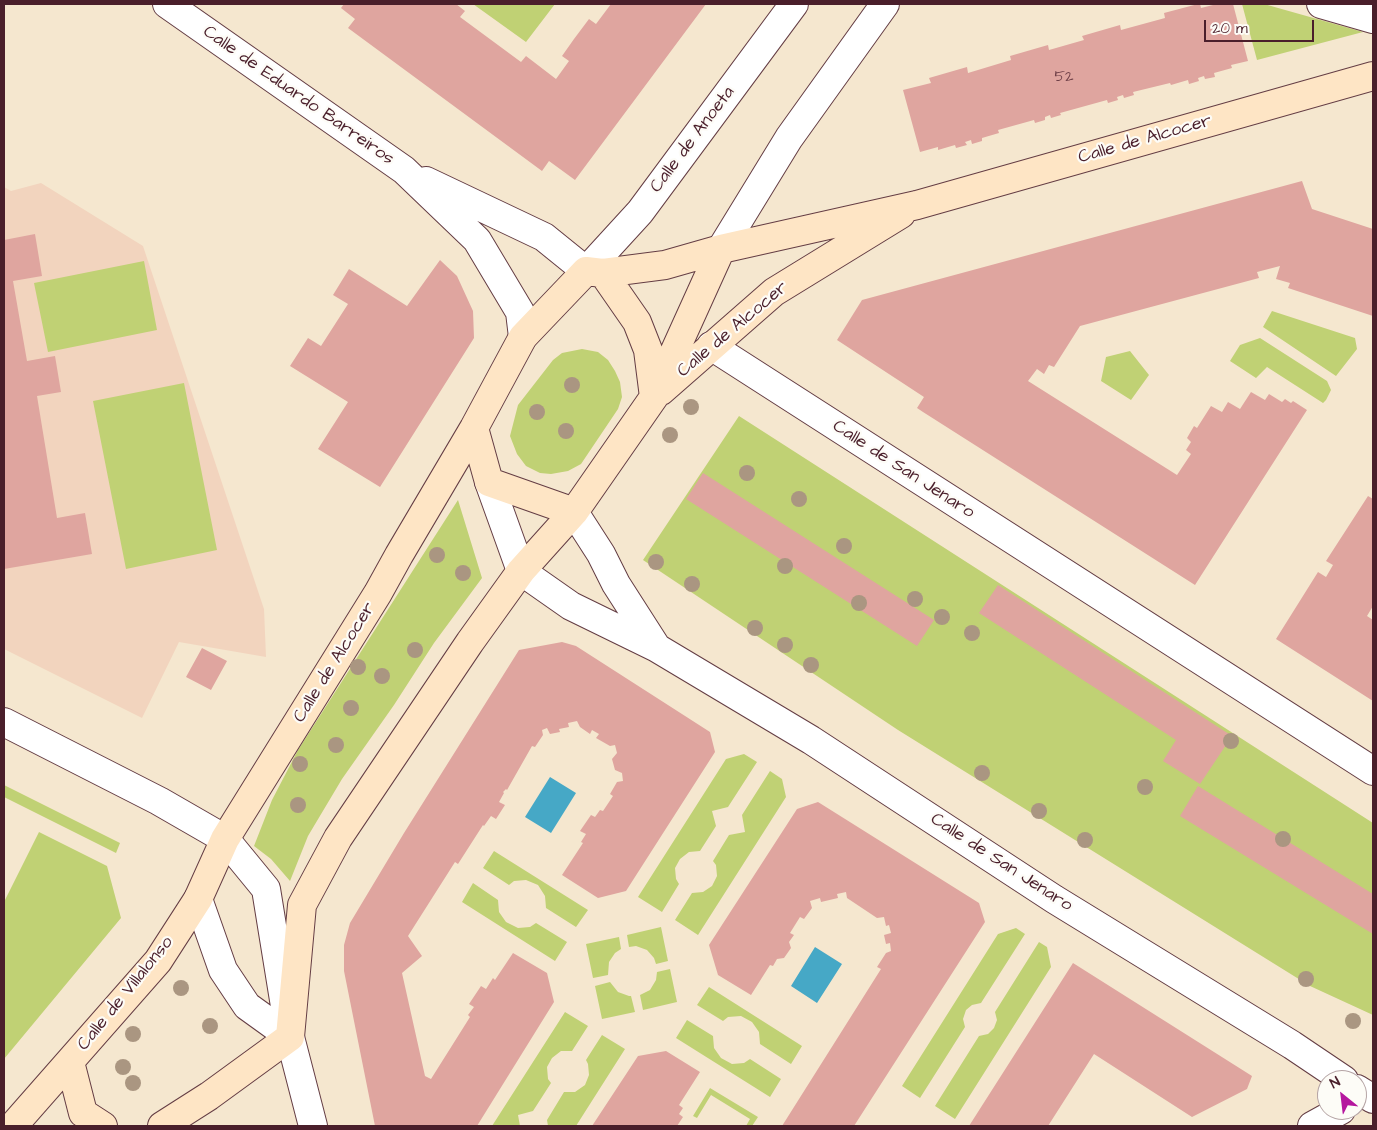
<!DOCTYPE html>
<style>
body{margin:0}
#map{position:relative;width:1377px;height:1130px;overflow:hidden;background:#f5e7cf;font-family:"Architects Daughter",sans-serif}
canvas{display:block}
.frame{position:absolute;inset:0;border:5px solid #4a1f2b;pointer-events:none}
.north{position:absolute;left:1317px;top:1070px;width:50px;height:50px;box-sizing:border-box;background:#fdfcf7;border:1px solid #b5a4a5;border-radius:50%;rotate:331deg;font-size:14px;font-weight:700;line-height:20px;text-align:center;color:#4a1f2b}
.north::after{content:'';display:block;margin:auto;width:18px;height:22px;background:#b5179e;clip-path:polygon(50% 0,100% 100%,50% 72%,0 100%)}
.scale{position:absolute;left:1204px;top:20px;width:110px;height:22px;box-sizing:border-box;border:2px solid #4a1f2b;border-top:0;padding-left:6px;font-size:15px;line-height:18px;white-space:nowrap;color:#4a1f2b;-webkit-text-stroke:4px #fdfcf7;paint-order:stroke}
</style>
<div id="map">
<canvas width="1377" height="1130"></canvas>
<div class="frame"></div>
<div class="north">N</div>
<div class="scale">20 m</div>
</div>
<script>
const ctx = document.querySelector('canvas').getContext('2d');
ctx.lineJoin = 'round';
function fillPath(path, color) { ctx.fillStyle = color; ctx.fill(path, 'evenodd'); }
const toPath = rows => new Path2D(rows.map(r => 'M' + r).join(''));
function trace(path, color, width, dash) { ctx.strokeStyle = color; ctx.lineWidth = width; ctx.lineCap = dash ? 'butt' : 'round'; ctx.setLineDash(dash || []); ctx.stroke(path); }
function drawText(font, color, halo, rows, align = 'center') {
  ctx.font = font + ' "Architects Daughter",sans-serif'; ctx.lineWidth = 4.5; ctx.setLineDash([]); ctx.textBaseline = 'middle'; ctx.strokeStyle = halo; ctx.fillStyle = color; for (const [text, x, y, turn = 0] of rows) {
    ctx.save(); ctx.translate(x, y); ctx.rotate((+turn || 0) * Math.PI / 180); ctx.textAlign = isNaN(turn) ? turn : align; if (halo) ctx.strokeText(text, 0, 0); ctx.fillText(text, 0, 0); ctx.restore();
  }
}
fillPath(toPath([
 [41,183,143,246,264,609,266,657,179,642,142,718,4,649,4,187,11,191]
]), '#f2d4be');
fillPath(toPath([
 [473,4,555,4,526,42],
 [1242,4,1264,4,1363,32,1257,60],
 [144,261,157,330,48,352,34,283],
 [1272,311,1355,338,1357,349,1336,376,1263,327],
 [1260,338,1327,381,1331,390,1326,400,1323,403,1267,367,1256,378,1230,361,1240,345],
 [582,349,598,352,608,360,615,371,620,382,622,397,618,409,581,464,568,471,551,474,540,473,526,466,517,454,510,436,518,405,553,360,562,353],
 [1130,351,1149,375,1131,400,1101,381,1106,357],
 [184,383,217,550,126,569,93,401],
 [739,416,1373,823,1373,1015,1310,986,898,730,643,560],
 [458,500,482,578,434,643,394,705,342,779,308,836,290,881,271,859,254,846,272,800,298,750],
 [744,754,757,762,728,807,712,811,716,826,700,851,689,852,680,859,675,868,676,879,679,884,662,912,638,897,726,759],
 [770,771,782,779,786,797,698,935,675,920,692,893,703,892,712,886,717,876,716,865,713,861,729,835,745,832,742,815],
 [4,785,120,843,116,853,4,797],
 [39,832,107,866,121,918,4,1059,4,902],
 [494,851,588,910,576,927,546,908,545,896,538,885,526,880,514,881,509,885,483,868],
 [473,883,498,900,499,912,506,922,518,928,530,927,536,923,567,942,555,961,462,902],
 [661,927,668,961,656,964,654,958,647,950,636,946,629,947,627,935],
 [1016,928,1025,934,981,1003,972,1005,966,1010,963,1019,965,1027,920,1098,902,1086,998,934],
 [619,937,621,949,615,953,609,962,608,975,593,978,586,944],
 [1039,942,1047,947,1051,967,955,1119,935,1106,979,1036,988,1034,994,1028,997,1020,995,1012],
 [670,969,677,1002,643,1010,640,995,650,990,656,980,657,972],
 [610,982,618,992,629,996,631,996,635,1012,602,1019,595,986],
 [709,987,802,1046,791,1064,760,1044,759,1032,752,1022,741,1016,728,1017,723,1021,697,1005],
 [565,1012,588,1026,572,1051,561,1051,552,1058,547,1067,548,1079,551,1083,533,1111,518,1115,520,1126,492,1126],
 [687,1020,713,1036,714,1048,721,1058,732,1064,744,1063,750,1059,781,1079,770,1097,676,1038],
 [602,1035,625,1049,576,1126,548,1126,547,1120,564,1092,575,1092,585,1085,589,1075,588,1064,586,1060],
 [710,1088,758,1117,752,1126,746,1126,750,1119,711,1095,697,1118,693,1116]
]), '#c0d174');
fillPath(toPath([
 [550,777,576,793,551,833,525,817],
 [815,947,842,964,817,1003,791,986]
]), '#46a8c6');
fillPath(toPath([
 [344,4,456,4,465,11,460,17,521,62,526,56,556,79,569,61,562,56,574,39,589,19,596,24,611,4,706,4,575,180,549,161,542,171,348,28,355,19,341,8],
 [1198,4,1200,4,1201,8,1217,4,1233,4,1248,61,1231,65,1232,68,1214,73,1215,77,1205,79,1204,76,1198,78,1199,81,1189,84,1188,80,1171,85,1170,83,1133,92,1134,95,1124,98,1123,95,1117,97,1118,100,1108,103,1107,100,1060,113,1061,115,1051,118,1050,115,1045,117,1045,120,1035,123,1034,120,998,130,999,133,982,138,982,141,972,144,971,140,965,142,967,145,956,148,955,145,938,150,938,147,920,152,903,90,931,83,929,78,967,67,968,73,1011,60,1010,56,1048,45,1049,50,1084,40,1082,36,1120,25,1121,30,1165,18,1164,13],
 [1302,181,1312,209,1373,229,1373,316,1288,288,1290,283,1276,279,1280,266,1257,272,1259,278,1080,326,1054,367,1049,365,1044,374,1037,369,1028,381,1177,475,1191,454,1186,450,1191,442,1187,438,1194,426,1197,428,1211,406,1222,412,1228,402,1240,409,1251,392,1265,400,1269,394,1282,402,1285,399,1291,403,1293,401,1307,410,1195,585,923,412,917,408,924,397,837,340,862,300],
 [35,234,42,276,13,281,27,361,55,356,61,392,37,396,57,518,85,513,92,554,4,569,4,240],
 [440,260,457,276,473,311,474,338,380,487,318,449,348,402,290,366,308,338,321,346,348,304,333,295,349,269,407,306],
 [703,473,934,620,917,646,686,499],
 [1368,496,1373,499,1373,606,1367,616,1373,620,1373,701,1276,639,1318,572,1326,577,1333,565,1326,561],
 [998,585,1232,736,1200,784,1163,761,1176,740,979,613],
 [562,642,576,646,710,732,715,752,626,891,598,898,562,875,583,843,581,842,586,834,580,831,591,815,595,817,600,810,603,811,613,796,610,794,617,782,623,781,622,773,615,770,612,759,617,753,615,745,610,746,596,738,599,734,592,730,590,734,580,727,577,721,568,723,569,727,559,729,560,732,550,734,547,728,542,730,543,735,535,747,532,746,507,790,506,789,503,792,504,793,499,802,505,805,496,819,491,816,484,826,483,825,458,864,455,862,408,936,422,956,402,973,425,1076,431,1079,470,1017,468,1015,474,1007,469,1004,481,986,486,989,493,978,495,980,513,953,547,973,554,1002,477,1126,375,1126,344,971,344,945,350,923,404,833,519,650],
 [202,648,227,661,211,690,186,677],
 [1198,786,1373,894,1373,934,1180,816],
 [818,802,979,903,985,922,854,1126,782,1126,881,969,877,967,886,953,891,951,890,943,886,944,884,935,891,933,889,925,886,926,884,917,877,918,847,898,846,892,837,894,838,898,821,902,820,898,810,901,812,908,804,919,800,917,790,933,794,935,789,942,791,948,784,958,777,959,773,966,770,965,751,995,718,975,709,945,797,809],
 [1073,963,1252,1076,1247,1089,1192,1117,1094,1054,1048,1126,969,1126],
 [666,1051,700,1072,679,1105,683,1108,679,1114,683,1117,677,1126,592,1126,638,1056]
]), '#dfa59f');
const minor = toPath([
 [1321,4,1373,19],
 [721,249,789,138,885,4],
 [586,271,640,212,794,4],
 [711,346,1373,771],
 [225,839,266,889,290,1037,313,1126],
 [198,899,223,970,247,1006,290,1037],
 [1312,1126,1341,1110]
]);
const tertiary = toPath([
 [167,4,404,170,477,240,520,312,523,337],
 [426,181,544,237,586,271],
 [489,482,521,571,571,606,657,648,811,740,1054,899,1292,1045,1344,1080],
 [574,512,601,554,616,584,657,648],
 [4,722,159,801,225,839],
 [1357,1089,1373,1099]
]);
const secondary = toPath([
 [603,273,637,322,648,350,654,397],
 [661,391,774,292,901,214],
 [474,428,489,482,574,512],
 [70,1062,83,1113,103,1126],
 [13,1126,158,961,198,899,225,839,378,593,399,555,474,428,523,337,586,271,603,273,665,265,721,249,917,205,1373,76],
 [162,1126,209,1096,290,1037,302,905,338,838,470,642,521,571,574,512,654,397,721,249]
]);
trace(minor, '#643d44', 30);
trace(tertiary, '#643d44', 30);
trace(secondary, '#643d44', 30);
trace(minor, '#fff', 28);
trace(tertiary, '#fff', 28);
trace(secondary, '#fee5c5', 28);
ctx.fillStyle = '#aa9681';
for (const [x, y] of [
 [572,385],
 [691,407],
 [537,412],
 [566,431],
 [670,435],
 [747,473],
 [799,499],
 [844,546],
 [437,555],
 [656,562],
 [785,566],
 [463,573],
 [692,584],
 [915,599],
 [859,603],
 [942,617],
 [755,628],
 [972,633],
 [785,645],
 [415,650],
 [811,665],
 [358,667],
 [382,676],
 [351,708],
 [1231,741],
 [336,745],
 [300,764],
 [982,773],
 [1145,787],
 [298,805],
 [1039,811],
 [1283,839],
 [1085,840],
 [1306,979],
 [181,988],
 [1353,1021],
 [210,1026],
 [133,1034],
 [123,1067],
 [133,1083]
]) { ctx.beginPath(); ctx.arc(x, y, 8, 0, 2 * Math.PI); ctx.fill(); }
drawText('15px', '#6f4048', null, [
 ["52",1064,78]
]);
drawText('18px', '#4a1f2b', '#fdfcf7', [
 ["Calle de Eduardo Barreiros",298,96,35],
 ["Calle de Anoeta",693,140,-53],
 ["Calle de Alcocer",1145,140,-16],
 ["Calle de Alcocer",733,330,-40],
 ["Calle de San Jenaro",903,470,33],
 ["Calle de Alcocer",335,663,-58],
 ["Calle de San Jenaro",1001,863,33],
 ["Calle de Villalonso",126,994,-51]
]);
</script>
